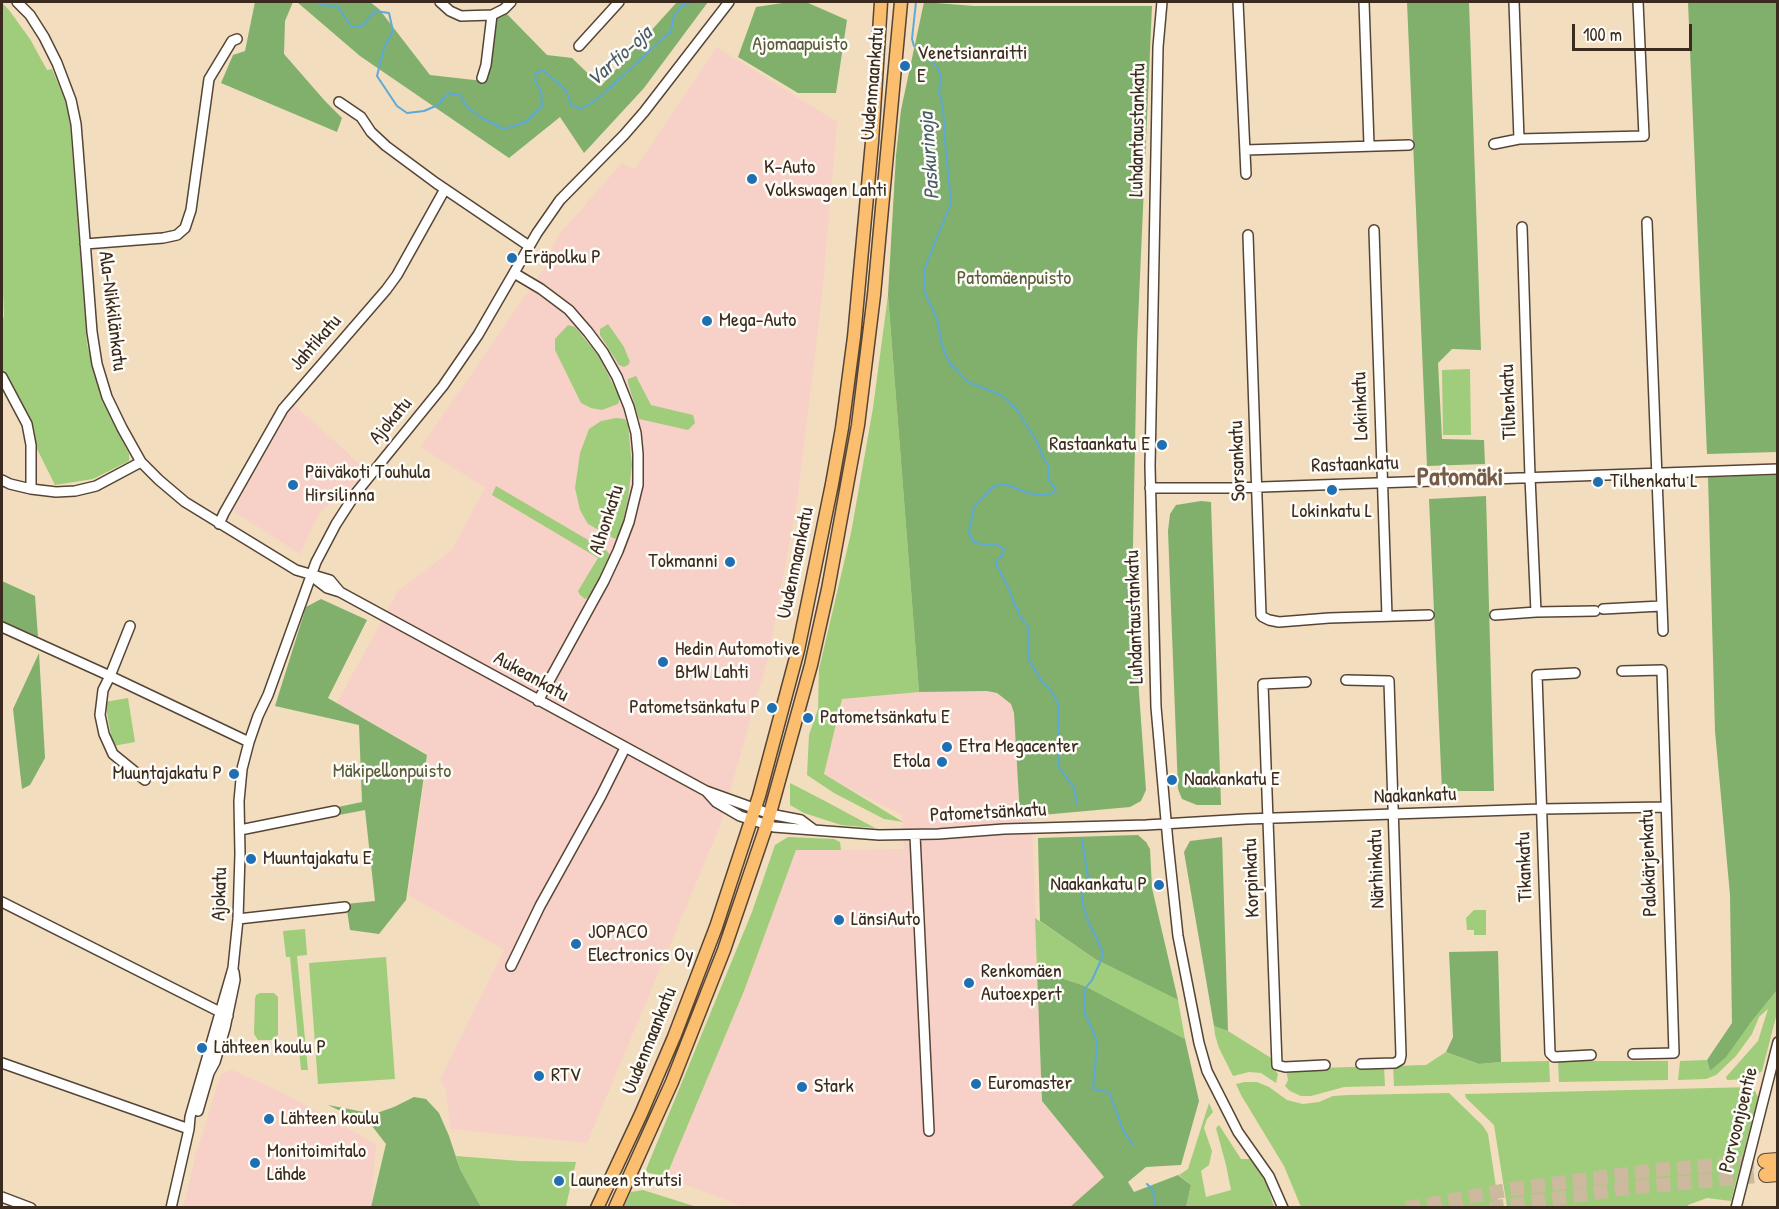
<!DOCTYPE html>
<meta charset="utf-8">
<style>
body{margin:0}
#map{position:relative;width:1779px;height:1209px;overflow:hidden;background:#f2ddbe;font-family:"Patrick Hand",sans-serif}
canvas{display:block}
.frame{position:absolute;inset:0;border:3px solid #3b2a1e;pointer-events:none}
.scale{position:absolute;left:1572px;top:24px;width:120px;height:27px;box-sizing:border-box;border:3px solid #3b2a1e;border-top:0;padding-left:8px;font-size:18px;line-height:21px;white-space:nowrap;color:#3b2a1e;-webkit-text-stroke:4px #fdfcf7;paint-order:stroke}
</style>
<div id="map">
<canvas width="1779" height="1209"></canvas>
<div class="frame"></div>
<div class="scale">100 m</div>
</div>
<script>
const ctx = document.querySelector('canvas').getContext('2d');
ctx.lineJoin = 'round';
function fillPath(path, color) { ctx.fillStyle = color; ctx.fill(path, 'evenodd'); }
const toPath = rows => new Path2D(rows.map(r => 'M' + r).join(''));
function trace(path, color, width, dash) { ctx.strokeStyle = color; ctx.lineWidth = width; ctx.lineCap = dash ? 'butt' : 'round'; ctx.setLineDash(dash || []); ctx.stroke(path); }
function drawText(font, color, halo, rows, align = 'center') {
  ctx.font = font + ' "Patrick Hand",sans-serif'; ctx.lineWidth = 5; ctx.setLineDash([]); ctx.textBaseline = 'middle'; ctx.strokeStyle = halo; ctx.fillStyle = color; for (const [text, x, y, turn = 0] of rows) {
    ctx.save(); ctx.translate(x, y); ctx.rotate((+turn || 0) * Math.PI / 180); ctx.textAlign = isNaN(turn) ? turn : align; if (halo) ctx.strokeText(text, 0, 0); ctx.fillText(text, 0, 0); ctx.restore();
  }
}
fillPath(toPath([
 [717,47,837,122,822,296,797,502,768,658,720,826,587,1143,451,1129,446,1091,440,1079,504,950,408,895,428,754,337,703,398,591,452,550,485,488,421,447,543,270,557,237,622,163,635,169],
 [294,405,369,472,320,512,300,554,233,511,288,413],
 [987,691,997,693,1011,704,1014,713,1020,816,1032,816,1042,1101,1104,1177,1070,1208,744,1207,666,1177,744,991,796,850,904,849,902,815,824,775,842,699,919,692],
 [232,1070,285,1094,376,1144,371,1207,183,1208,196,1154,221,1074]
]), '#f7d1c7');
fillPath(toPath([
 [2,3,9,10,30,39,47,70,52,69,65,100,70,124,87,344,101,397,129,454,129,461,93,479,55,485,36,447,31,423,2,370,2,319,4,317,2,265],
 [888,295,919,692,842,699,824,774,903,822,884,819,834,793,807,775,809,735,818,709,819,669,851,533,873,408],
 [608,324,624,347,630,362,628,365,624,367,619,365,600,335,600,329],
 [568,325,575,327,598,355,620,398,618,404,602,410,591,408,581,403,555,350,555,339],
 [1470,369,1471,435,1443,435,1442,370],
 [636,376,651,405,693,415,695,423,688,430,639,419,628,383,628,379],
 [616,418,625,419,628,425,632,465,628,499,620,534,615,539,588,524,580,510,575,488,580,453,589,429,601,421],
 [496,486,607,551,610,555,610,560,590,597,585,599,580,595,578,591,598,558,492,495],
 [128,698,135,742,113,746,105,702],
 [790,783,825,801,875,828,841,825,804,813,790,805],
 [788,837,834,839,840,842,841,850,796,850,744,991,666,1177,645,1172,752,912,775,845],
 [1474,910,1486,910,1486,935,1474,935,1474,930,1467,930,1466,918],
 [1035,918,1095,959,1178,1000,1185,1039,1085,986,1037,970],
 [305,929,307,955,297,956,308,1070,301,1070,290,957,286,957,283,931],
 [386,957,395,1079,318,1084,309,963],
 [1777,990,1777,1013,1762,1071,1752,1079,1727,1080,1726,1077,1758,1041,1768,1009,1759,1017,1752,1034,1736,1056,1716,1075,1706,1079,1678,1080,1680,1061,1707,1060,1710,1071],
 [260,993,274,993,278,997,278,1035,273,1040,258,1040,254,1034,255,999,256,995],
 [1214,1026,1228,1031,1271,1058,1272,1066,1278,1074,1276,1083,1261,1073,1249,1072,1233,1076,1219,1048,1215,1035],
 [1446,1052,1479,1064,1501,1062,1549,1061,1550,1082,1394,1086,1393,1066,1426,1065],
 [1558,1061,1668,1061,1668,1080,1559,1082],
 [1384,1066,1385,1086,1344,1087,1311,1096,1301,1096,1290,1091,1285,1086,1288,1080,1286,1069],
 [1245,1082,1257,1082,1269,1087,1287,1100,1303,1104,1319,1102,1333,1096,1348,1095,1449,1093,1483,1126,1488,1134,1499,1207,1301,1207,1284,1166,1241,1095,1236,1084],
 [1753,1087,1758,1097,1731,1201,1707,1198,1688,1205,1689,1208,1507,1207,1494,1125,1466,1098,1465,1094],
 [1209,1103,1213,1112,1207,1119,1204,1128,1212,1151,1209,1165,1201,1171,1206,1197,1231,1190,1226,1165,1216,1128,1219,1125,1241,1159,1250,1159,1266,1182,1274,1207,1186,1207,1191,1185,1179,1175,1188,1169],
 [456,1156,520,1161,576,1162,566,1206,481,1207,460,1169],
 [643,1190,697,1207,624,1207,631,1192]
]), '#a0cd7b');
fillPath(toPath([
 [255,2,293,2,285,21,284,54,325,101,342,118,337,132,221,83,233,55,245,51],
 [297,2,370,2,379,9,430,75,483,81,485,25,505,12,547,55,572,58,601,86,677,2,708,2,644,88,584,153,560,117,509,158,360,56],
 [789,2,806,2,847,20,836,93,798,93,738,57,756,7],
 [924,2,974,6,1152,6,1137,344,1132,595,1146,790,1141,801,1130,807,1020,817,1014,713,1011,704,997,693,987,691,919,692,888,295,896,155,901,110],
 [1407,2,1469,2,1481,350,1452,349,1438,363,1442,439,1484,440,1485,464,1427,466],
 [1688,2,1777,2,1777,452,1707,454],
 [1777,475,1777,990,1751,1022,1726,1057,1710,1071,1707,1060,1732,1023,1730,895,1715,731,1708,477],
 [1486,496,1494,791,1442,791,1429,499],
 [1201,501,1211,502,1221,805,1197,805,1182,799,1178,789,1168,531,1170,514,1176,505],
 [2,581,35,596,38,637,2,621],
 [321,599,367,620,328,698,427,755,406,900,379,934,350,930,346,904,375,901,365,810,339,815,338,807,362,802,359,725,275,706,306,607],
 [39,653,45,758,30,785,22,789,13,709],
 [1138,835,1146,842,1150,849,1152,888,1178,1000,1095,959,1040,921,1038,838],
 [1222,837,1228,1031,1214,1026,1184,852,1190,841],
 [1498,951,1501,1062,1479,1064,1446,1052,1453,1037,1449,952],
 [1037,970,1085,986,1185,1039,1199,1101,1181,1165,1146,1167,1128,1182,1134,1192,1178,1175,1191,1185,1186,1207,1070,1207,1104,1177,1042,1101],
 [414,1097,426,1099,439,1113,449,1136,460,1169,481,1207,371,1207,386,1144,372,1126,328,1105,374,1114,394,1107]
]), '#80b06b');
trace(toPath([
 [315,2,323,5,338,7,351,26,362,26,375,11,389,13,393,31,384,48,377,76,397,106,407,113,424,111,438,105,448,93,460,95,467,107,480,117,504,129,526,122,542,106,541,90,535,81,536,73,543,70,566,90,571,105,581,109,600,97,671,31,674,16,680,8,684,4,698,2],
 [914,46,912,39,916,2],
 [919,50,937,67,941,75,939,92,943,107,945,141,951,203,924,270,924,291,937,319,942,345,949,362,968,382,1001,395,1017,410,1036,440,1045,461,1048,464,1048,479,1056,490,1049,495,1040,495,1028,493,1005,484,994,486,974,507,969,531,970,537,975,542,980,544,996,544,1004,549,1003,555,996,561,996,564,1010,591,1015,606,1018,609,1019,615,1029,628,1028,659,1043,683,1049,688,1058,703,1059,767,1074,788,1077,804],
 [1082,839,1088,878,1082,892,1083,906,1088,921,1103,952,1102,958,1092,980,1084,990,1085,1014,1095,1036,1097,1045,1093,1089,1109,1092,1123,1130,1133,1145],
 [1147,1184,1153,1190,1156,1208]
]), '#5ea9d6', 2);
trace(toPath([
 [1407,1208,1513,1189,1656,1170,1765,1161],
 [1490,1208,1621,1189,1766,1175]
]), '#cdb99e', 14, [14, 7]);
const minor = toPath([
 [17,2,30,15,44,37,57,63,71,100,76,124,78,149,92,332,97,364,107,397,122,428,141,462,159,480,185,502,296,570,330,580,340,592],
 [440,2,450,11,461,16,492,15,504,9,511,2],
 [1162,2,1158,47,1150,466,1156,707,1168,843,1178,936,1199,1043,1207,1071,1238,1132,1269,1176,1283,1208],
 [1238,2,1246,174],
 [1364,2,1369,145],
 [1514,2,1519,139],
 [579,46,619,2],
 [482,78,486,65,492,15],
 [339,102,361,117,371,132,386,146,436,183,529,246],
 [1494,144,1519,139,1644,136,1638,2],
 [1245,150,1409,145],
 [1647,222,1663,631],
 [1522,227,1530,477,1536,612],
 [1374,230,1387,616],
 [1248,235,1261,615,1263,617,1269,620,1279,622,1329,618,1429,615],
 [85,244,163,238,177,235,185,228,191,210,209,79,232,41,237,39],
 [514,273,541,289,569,310,588,332,603,352,617,377,629,407,636,433,638,454,638,485,629,522,618,551,604,581,538,701],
 [2,377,27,424,31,445,31,489],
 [2,480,10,484,31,489,56,492,75,491,96,486,141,462],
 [1150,488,1233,488,1778,469],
 [219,524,224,513,283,409,386,290,397,275,445,189],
 [314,578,327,588,340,592,706,791,770,814,801,820,813,829],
 [1603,609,1661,606],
 [1495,615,1536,612,1595,611],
 [130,626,110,676,103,690,100,715,104,734,113,754,145,780],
 [2,627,110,676,249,742],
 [1622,671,1662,670,1674,1053,1633,1054],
 [1575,673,1537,675,1550,1053,1554,1057,1591,1055],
 [1346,680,1389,681,1401,1055,1400,1060,1395,1063,1361,1064],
 [1306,682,1263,684,1277,1065,1285,1067,1325,1065],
 [706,791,716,802,740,816,774,827,879,835,938,834,1004,829,1146,825,1246,819,1541,809,1665,807],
 [240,830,335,811],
 [915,835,929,1131],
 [2,902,228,1016],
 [238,919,345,907],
 [511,966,540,906,601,796,625,748],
 [2,1063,189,1129],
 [198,1111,209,1073,215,1062,225,1028,235,980,234,972],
 [2,1197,31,1208],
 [171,1208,189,1129,190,1117,233,968,238,919,240,854,239,801,242,769,249,742,258,716,268,695,316,562,336,524,356,493,443,386,478,335,537,233,560,200,624,135,644,112,729,2],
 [1736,1208,1778,1042]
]);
const major = toPath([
 [597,1208,641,1114,674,1037,716,927,759,796,798,650,832,484,842,428,854,337,872,142,881,2],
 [615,1208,672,1082,724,950,767,824,811,665,828,589,858,425,874,295,901,2]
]);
const highway = toPath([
 [1765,1161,1778,1160],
 [1766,1175,1778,1174]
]);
trace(minor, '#564536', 12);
trace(major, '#564536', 15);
trace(highway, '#564536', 16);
trace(minor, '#fff', 9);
trace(major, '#fbbd6e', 12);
trace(highway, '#fbbd6e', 14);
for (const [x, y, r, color] of [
 [905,66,6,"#1f6fb2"],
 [752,179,6,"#1f6fb2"],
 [512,258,6,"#1f6fb2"],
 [707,321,6,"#1f6fb2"],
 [1162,445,6,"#1f6fb2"],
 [1598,482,6,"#1f6fb2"],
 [293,485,6,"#1f6fb2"],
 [1332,490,6,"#1f6fb2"],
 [730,562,6,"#1f6fb2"],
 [663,662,6,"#1f6fb2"],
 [772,708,6,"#1f6fb2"],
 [808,718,6,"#1f6fb2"],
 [947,747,6,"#1f6fb2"],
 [942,762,6,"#1f6fb2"],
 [234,774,6,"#1f6fb2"],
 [1172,780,6,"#1f6fb2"],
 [251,859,6,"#1f6fb2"],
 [1159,885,6,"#1f6fb2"],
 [839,920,6,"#1f6fb2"],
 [576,944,6,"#1f6fb2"],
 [969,983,6,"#1f6fb2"],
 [202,1048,6,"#1f6fb2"],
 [539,1076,6,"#1f6fb2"],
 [976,1084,6,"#1f6fb2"],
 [802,1087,6,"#1f6fb2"],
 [269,1119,6,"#1f6fb2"],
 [255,1163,6,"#1f6fb2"],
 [559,1181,6,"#1f6fb2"]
]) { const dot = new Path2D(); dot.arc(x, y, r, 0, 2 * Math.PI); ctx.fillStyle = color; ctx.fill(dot); trace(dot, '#fdfcf7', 2); }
drawText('20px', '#595b3a', '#fdfcf7', [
 ["Ajomaapuisto",800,45],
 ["Patomäenpuisto",1014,279],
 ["Mäkipellonpuisto",392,772]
]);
drawText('20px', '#3b2a1e', '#fdfcf7', [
 ["Venetsianraitti",917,54],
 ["E",917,77],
 ["K-Auto",764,168],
 ["Volkswagen Lahti",764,191],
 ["Eräpolku P",524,258],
 ["Mega-Auto",719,321],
 ["Rastaankatu E",1150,445,"right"],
 ["Päiväkoti Touhula",305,473],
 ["Hirsilinna",305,496],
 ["Tilhenkatu L",1610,482],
 ["Lokinkatu L",1332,512,"center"],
 ["Tokmanni",718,562,"right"],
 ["Hedin Automotive",675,650],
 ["BMW Lahti",675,673],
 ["Patometsänkatu P",760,708,"right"],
 ["Patometsänkatu E",820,718],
 ["Etra Megacenter",959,747],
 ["Etola",930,762,"right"],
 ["Muuntajakatu P",222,774,"right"],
 ["Naakankatu E",1184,780],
 ["Muuntajakatu E",263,859],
 ["Naakankatu P",1147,885,"right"],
 ["LänsiAuto",851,920],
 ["JOPACO",588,933],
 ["Electronics Oy",588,956],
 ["Renkomäen",981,972],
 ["Autoexpert",981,995],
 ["Lähteen koulu P",214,1048],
 ["RTV",551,1076],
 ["Euromaster",988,1084],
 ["Stark",814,1087],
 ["Lähteen koulu",281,1119],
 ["Monitoimitalo",267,1152],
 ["Lähde",267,1175],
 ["Launeen strutsi",571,1181]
], 'left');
drawText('20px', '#3b2a1e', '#fdfcf7', [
 ["Uudenmaankatu",873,84,-85],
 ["Luhdantaustankatu",1138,130,-89],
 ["Ala-Nikkilänkatu",112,311,83],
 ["Jahtikatu",316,343,-49],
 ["Tilhenkatu",1509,402,-92],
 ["Lokinkatu",1361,406,-92],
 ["Ajokatu",391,421,-50],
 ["Sorsankatu",1238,461,-92],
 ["Rastaankatu",1355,465,-2],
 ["Alhonkatu",607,520,-72],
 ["Uudenmaankatu",796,563,-78],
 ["Luhdantaustankatu",1135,617,-92],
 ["Aukeankatu",531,677,29],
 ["Naakankatu",1415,796,-2],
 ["Patometsänkatu",988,813,-3],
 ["Palokärjenkatu",1649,863,-92],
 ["Tikankatu",1525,867,-92],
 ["Närhinkatu",1377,869,-92],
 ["Korpinkatu",1252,878,-92],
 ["Ajokatu",220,894,-88],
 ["Uudenmaankatu",650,1041,-68],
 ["Porvoonjoentie",1739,1120,-76]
]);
drawText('italic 21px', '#495d68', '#fdfcf7', [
 ["Vartio-oja",620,57,-42],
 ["Paskurinoja",930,156,-94]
]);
drawText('bold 26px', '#755b48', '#fdfcf7', [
 ["Patomäki",1460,478]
]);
</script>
